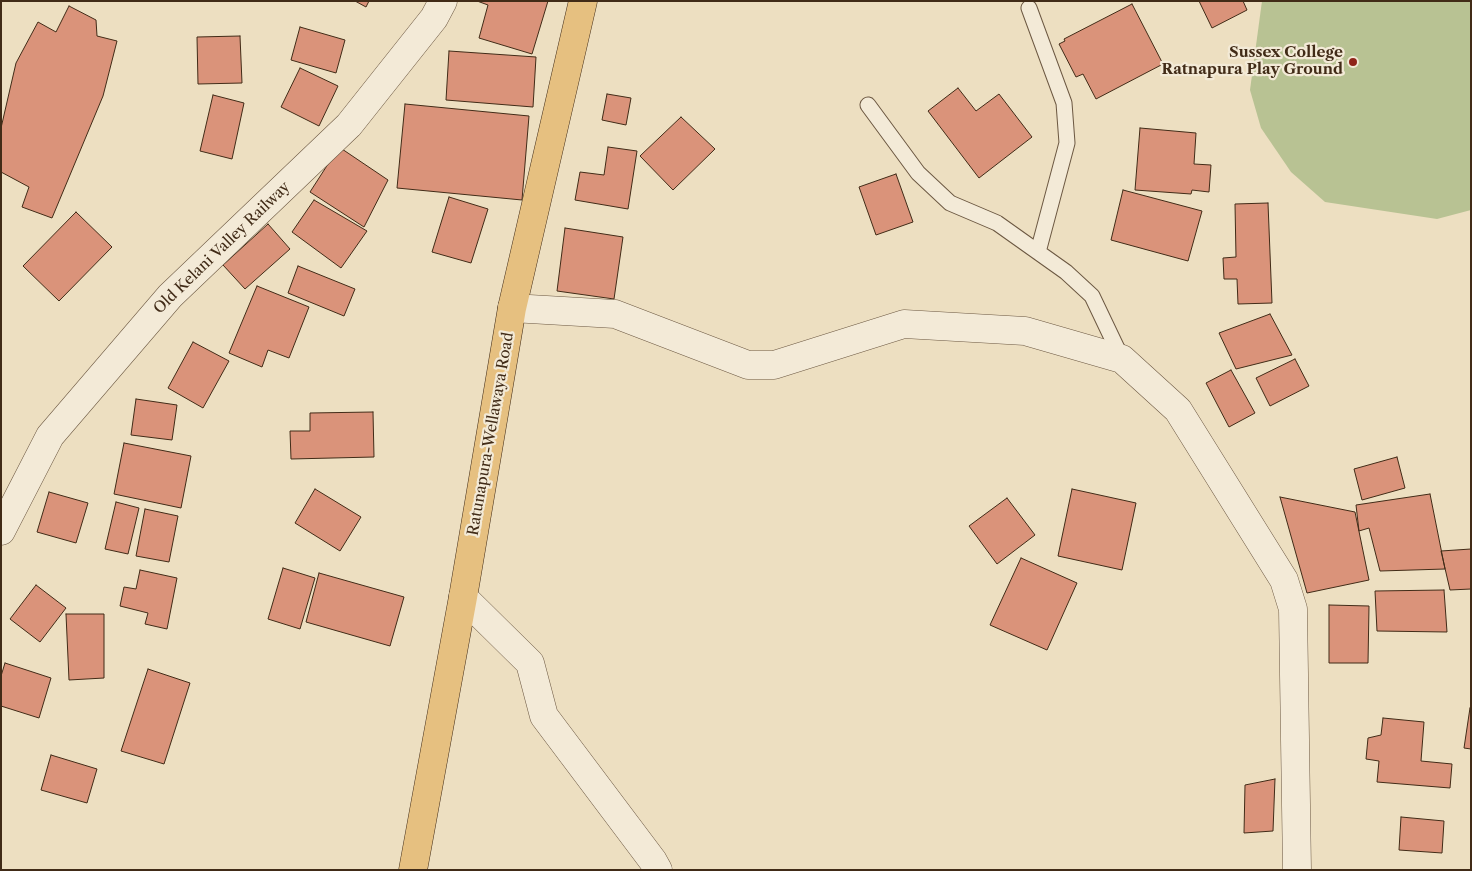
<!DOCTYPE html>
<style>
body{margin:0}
#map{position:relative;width:1472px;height:871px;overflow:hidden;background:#eddfc1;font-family:"Libre Caslon Text",serif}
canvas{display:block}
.frame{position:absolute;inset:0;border:2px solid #412b17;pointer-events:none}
</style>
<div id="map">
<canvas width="1472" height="871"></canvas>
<div class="frame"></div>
</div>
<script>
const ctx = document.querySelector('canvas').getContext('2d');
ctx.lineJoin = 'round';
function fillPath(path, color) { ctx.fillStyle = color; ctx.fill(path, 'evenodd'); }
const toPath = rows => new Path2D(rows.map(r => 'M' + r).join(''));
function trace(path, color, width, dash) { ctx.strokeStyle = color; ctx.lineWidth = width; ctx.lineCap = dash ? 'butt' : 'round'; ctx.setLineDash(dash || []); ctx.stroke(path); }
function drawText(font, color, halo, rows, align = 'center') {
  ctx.font = font + ' "Libre Caslon Text",serif'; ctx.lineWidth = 4.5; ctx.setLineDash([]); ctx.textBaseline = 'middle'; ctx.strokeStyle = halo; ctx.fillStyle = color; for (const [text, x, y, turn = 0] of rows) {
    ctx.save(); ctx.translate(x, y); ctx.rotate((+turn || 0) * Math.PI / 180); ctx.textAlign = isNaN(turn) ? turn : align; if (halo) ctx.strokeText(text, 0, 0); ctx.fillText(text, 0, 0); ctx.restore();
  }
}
fillPath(toPath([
 [1262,1,1471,1,1471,210,1437,219,1325,202,1291,172,1261,128,1250,90]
]), '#b8c293');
const building = toPath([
 [355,1,369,1,366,7,355,1],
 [477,1,548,1,532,54,479,38,488,5,477,1],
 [1199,1,1243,1,1247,10,1212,28,1199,1],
 [1132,4,1163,64,1096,99,1083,74,1076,77,1059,44,1065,41,1064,39,1132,4],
 [69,6,96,20,97,36,117,41,103,96,52,218,22,207,29,187,1,172,1,128,16,63,38,22,56,32,69,6],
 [300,27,345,40,336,73,291,60,300,27],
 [240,36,242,83,198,84,197,37,240,36],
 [449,51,536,57,533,107,446,100,449,51],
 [300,68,338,86,319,126,281,107,300,68],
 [958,88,976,111,999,94,1032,137,979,178,928,111,958,88],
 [607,94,631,98,626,125,602,120,607,94],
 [213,95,244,103,232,159,200,151,213,95],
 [405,104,529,116,522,200,397,188,405,104],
 [681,117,715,149,673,190,640,156,681,117],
 [1140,128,1196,133,1194,164,1211,165,1209,192,1192,190,1191,194,1135,190,1140,128],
 [339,147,388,180,364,227,310,192,339,147],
 [608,147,637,151,628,209,575,200,580,172,604,175,608,147],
 [896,174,913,222,876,235,859,187,896,174],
 [1123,190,1202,211,1188,261,1111,240,1123,190],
 [449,197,488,209,471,263,432,252,449,197],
 [314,200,367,231,341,268,292,232,314,200],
 [1268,203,1272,303,1238,304,1237,279,1224,279,1223,258,1236,257,1235,204,1268,203],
 [76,212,112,247,59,301,23,266,76,212],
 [268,224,290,249,245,289,223,265,268,224],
 [565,228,623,237,614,299,557,291,565,228],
 [298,266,355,289,344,316,288,293,298,266],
 [257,286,309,307,289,358,268,350,262,367,229,353,257,286],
 [1270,314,1292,355,1236,369,1219,333,1270,314],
 [193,342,229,361,203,408,168,388,193,342],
 [1295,359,1309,386,1270,406,1256,378,1295,359],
 [1231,370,1255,413,1229,427,1206,383,1231,370],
 [136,399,177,405,172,440,131,435,136,399],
 [373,412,374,457,291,459,290,431,310,431,310,413,373,412],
 [124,443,191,456,181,508,114,494,124,443],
 [1397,457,1405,488,1362,500,1354,469,1397,457],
 [315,489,361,517,340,551,295,523,315,489],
 [1072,489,1136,503,1122,570,1058,556,1072,489],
 [49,492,88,503,76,543,37,532,49,492],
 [1430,494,1445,569,1380,571,1369,528,1359,531,1356,505,1430,494],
 [1280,497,1355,512,1369,580,1307,593,1280,497],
 [1007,498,1035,535,997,564,969,526,1007,498],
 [116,502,139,508,128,554,105,549,116,502],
 [145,509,178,516,169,562,136,556,145,509],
 [1471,549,1471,589,1450,590,1441,551,1471,549],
 [1021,558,1077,583,1047,650,990,625,1021,558],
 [283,568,315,578,300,629,268,619,283,568],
 [140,570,177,578,167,629,145,624,148,613,120,606,124,587,136,589,140,570],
 [319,573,404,597,390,646,306,622,319,573],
 [36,585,66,608,40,642,10,619,36,585],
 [1444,590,1447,632,1377,631,1375,591,1444,590],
 [1329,605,1369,606,1368,663,1329,663,1329,605],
 [66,614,104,614,104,678,69,680,66,614],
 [5,663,51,678,39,718,1,706,1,676,5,663],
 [148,669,190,683,164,764,121,751,148,669],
 [1470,708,1471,708,1471,749,1464,748,1470,708],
 [1383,718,1424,722,1421,761,1452,764,1450,788,1377,782,1379,761,1366,759,1368,738,1381,735,1383,718],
 [51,755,97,769,87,803,41,790,51,755],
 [1275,779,1273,831,1244,833,1245,785,1275,779],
 [1401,817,1444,821,1442,853,1399,850,1401,817]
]);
fillPath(building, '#da937a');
trace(building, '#412b17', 1);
const service = toPath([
 [1029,8,1064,103,1067,143,1038,252],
 [868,105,918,173,950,203,997,223,1066,272,1092,296,1122,359]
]);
const minor = toPath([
 [512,308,615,314,748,365,774,365,904,324,1025,331,1122,359,1178,410,1284,580,1293,609,1297,870],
 [1,531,50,436,170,296,349,125,434,18,443,1],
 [463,597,530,663,544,716,653,861,658,870]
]);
const trunk = toPath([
 [413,870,463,597,512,308,583,1]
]);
trace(service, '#6c5842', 17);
trace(minor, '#6c5842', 29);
trace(trunk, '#412b17', 29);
trace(service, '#f3ead7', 15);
trace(minor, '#f3ead7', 28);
trace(trunk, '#e6c080', 28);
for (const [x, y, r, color] of [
 [1353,62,5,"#8f2418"]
]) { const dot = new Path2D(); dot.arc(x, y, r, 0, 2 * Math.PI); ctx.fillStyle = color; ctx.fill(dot); trace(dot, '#f3ead7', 2); }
drawText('bold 15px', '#412b17', '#f3ead7', [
 ["Sussex College",1343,53],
 ["Ratnapura Play Ground",1343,70]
], 'right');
drawText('15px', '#412b17', '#f3ead7', [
 ["Old Kelani Valley Railway",222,248,-44],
 ["Ratunapura-Wellawaya Road",491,434,-80]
]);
</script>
